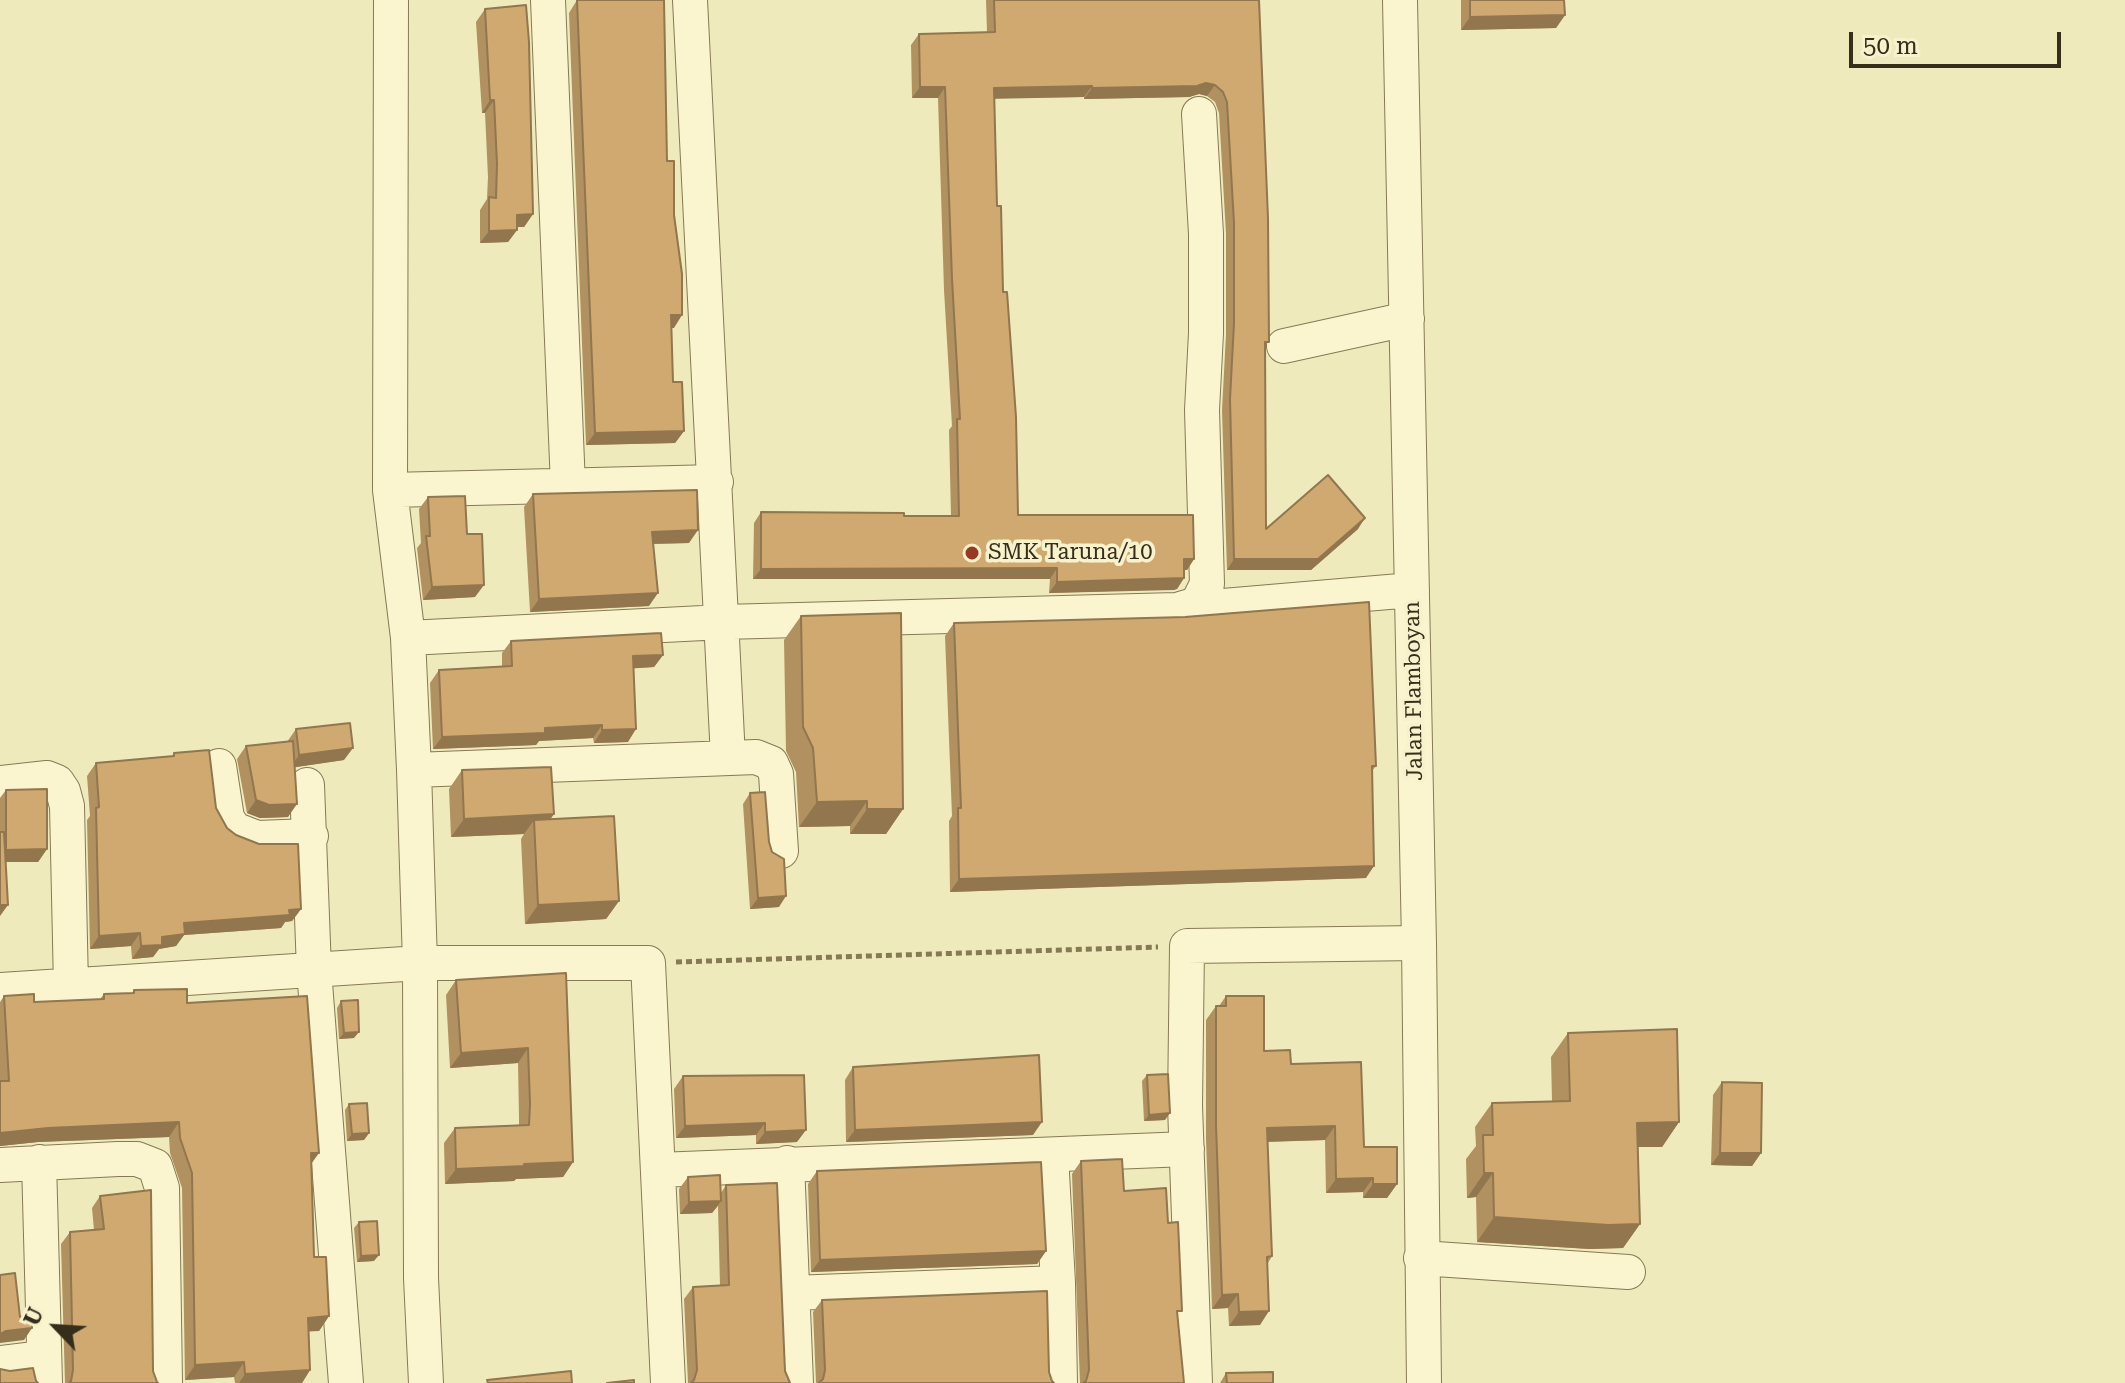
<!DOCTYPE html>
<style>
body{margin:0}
#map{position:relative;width:2125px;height:1383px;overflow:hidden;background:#efeabc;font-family:"Roboto Serif",serif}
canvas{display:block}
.north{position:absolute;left:16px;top:1287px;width:80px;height:80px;-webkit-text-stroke:6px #f7f2cc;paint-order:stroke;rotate:295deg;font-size:22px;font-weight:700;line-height:32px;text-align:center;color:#362d1b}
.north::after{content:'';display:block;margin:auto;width:28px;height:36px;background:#362d1b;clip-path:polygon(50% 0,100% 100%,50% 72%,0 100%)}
.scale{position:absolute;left:1849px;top:32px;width:212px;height:36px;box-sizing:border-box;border:4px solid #362d1b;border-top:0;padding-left:10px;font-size:24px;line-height:28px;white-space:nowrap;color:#362d1b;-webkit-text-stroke:6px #f7f2cc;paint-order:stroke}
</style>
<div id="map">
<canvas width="2125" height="1383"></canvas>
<div class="north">U</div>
<div class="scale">50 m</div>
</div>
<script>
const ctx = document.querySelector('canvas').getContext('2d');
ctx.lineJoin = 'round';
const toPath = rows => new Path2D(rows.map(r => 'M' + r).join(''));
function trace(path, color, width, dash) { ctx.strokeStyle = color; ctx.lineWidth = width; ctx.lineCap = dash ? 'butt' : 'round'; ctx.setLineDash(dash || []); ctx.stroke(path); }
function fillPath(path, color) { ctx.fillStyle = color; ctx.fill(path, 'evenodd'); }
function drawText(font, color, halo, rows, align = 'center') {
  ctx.font = font + ' "Roboto Serif",serif'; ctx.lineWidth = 7; ctx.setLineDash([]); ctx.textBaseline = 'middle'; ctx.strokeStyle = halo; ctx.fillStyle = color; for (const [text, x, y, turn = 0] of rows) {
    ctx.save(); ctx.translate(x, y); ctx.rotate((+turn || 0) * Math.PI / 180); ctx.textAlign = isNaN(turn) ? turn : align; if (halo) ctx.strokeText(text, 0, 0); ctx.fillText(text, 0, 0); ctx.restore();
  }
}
const minor = toPath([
 [391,0,390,490,408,638,414,770,420,963,421,1278,426,1383],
 [548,0,568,486],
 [690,0,728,758],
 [1400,0,1419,943,1424,1383],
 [1284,346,1407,319],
 [390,490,716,482],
 [1177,610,1197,604,1207,584,1202,410,1206,333,1206,234,1199,114],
 [408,638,723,622,1176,610,1412,590],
 [219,766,227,818,234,829,257,838,311,836],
 [414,770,756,757,771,763,776,774,781,851],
 [0,783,47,778,57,782,63,791,67,806,71,986],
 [307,785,314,970,346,1383],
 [0,990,420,963,648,963,668,1383],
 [1051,1155,1058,1283,1060,1383],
 [39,1162,45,1383],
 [787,1163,796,1383],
 [0,1165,118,1159,137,1159,155,1166,162,1188,165,1383],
 [658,1170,1187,1149],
 [1421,1258,1628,1272],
 [792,1293,1058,1283],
 [0,1363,43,1358],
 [1195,1383,1185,1106,1187,946,1419,943]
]);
trace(minor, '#877955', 36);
trace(toPath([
 [676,962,1158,947]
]), '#877955', 5, [6, 4]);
trace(minor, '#faf5cf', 34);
fillPath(toPath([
 [577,0,667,161,674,328,671,328,673,382,684,431,675,443,586,445,569,13],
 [986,0,1259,0,1266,529,1358,529,1311,570,1227,570,1222,410,1226,334,1226,234,1219,113,1215,102,1207,96,1199,94,1189,97,1084,99,1084,97,994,98,997,206,1018,515,1194,559,1187,570,1184,570,1184,578,1177,589,1049,593,1050,579,753,579,754,523,761,512,951,516,949,430,952,426,944,290,938,98,912,98,911,45,919,34,987,32],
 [1461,0,1564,0,1565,15,1556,28,1461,30],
 [485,9,533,214,524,227,517,227,517,230,508,242,480,243,480,210,487,199,488,177,485,113,482,113,476,22],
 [533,494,689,543,653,544,649,606,530,612,524,507],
 [428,497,475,597,423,600,417,548,421,543,419,509],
 [801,616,903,809,886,834,850,834,850,826,799,827,796,772,786,751,784,640],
 [954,623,1376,766,1372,771,1366,878,950,892,949,821,952,816,945,636],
 [511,641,663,655,654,667,634,668,628,742,594,743,593,738,539,741,536,745,433,749,430,683,439,670,502,666,502,653],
 [296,729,344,760,295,767,288,817,260,818,247,813,237,759,246,746,287,742],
 [174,753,216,808,227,828,301,909,292,921,285,922,281,928,184,935,176,946,159,949,153,957,132,959,131,946,90,949,87,820,90,816,87,776,96,763,172,756],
 [462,770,550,820,619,901,606,919,525,924,521,839,524,834,451,837,449,789],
 [6,790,47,849,38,862,6,862,0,916,0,798],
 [750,793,769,842,779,907,750,909,743,804],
 [566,973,573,1162,563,1177,516,1179,514,1181,445,1184,444,1143,455,1128,519,1126,519,1118,518,1063,450,1068,446,995,456,980],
 [134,990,187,1003,311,1165,314,1257,329,1316,319,1331,309,1331,310,1370,302,1383,235,1383,234,1377,185,1380,182,1188,170,1153,169,1137,38,1142,0,1146,0,1002,4,996,34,1002,100,999,104,994,132,993],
 [1226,996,1264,1051,1291,1064,1397,1184,1387,1198,1363,1198,1363,1192,1326,1193,1325,1140,1268,1142,1272,1256,1268,1263,1260,1325,1229,1326,1228,1308,1212,1309,1206,1139,1206,1020,1216,1006,1219,1006],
 [341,1001,354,1038,339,1039,337,1008],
 [1568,1033,1679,1122,1662,1147,1638,1147,1640,1224,1623,1248,1590,1249,1477,1242,1476,1197,1467,1198,1466,1159,1476,1146,1475,1127,1492,1103,1552,1101,1551,1057],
 [853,1067,1033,1135,846,1142,845,1080],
 [1147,1075,1165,1120,1144,1121,1142,1081],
 [683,1076,797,1142,756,1144,756,1135,676,1138,674,1089],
 [1722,1082,1761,1153,1752,1166,1711,1165,1713,1095],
 [349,1104,369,1133,364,1140,347,1141,345,1110],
 [1081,1161,1168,1223,1184,1383,1080,1383,1072,1174],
 [817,1171,1046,1251,1037,1264,811,1272,808,1184],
 [688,1177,721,1193,726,1185,785,1371,790,1383,688,1383,684,1299,693,1287,720,1286,718,1206,712,1213,680,1214,679,1189],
 [100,1196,153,1371,157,1382,158,1383,65,1383,61,1244,70,1232,94,1230,92,1208],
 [359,1222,374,1261,357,1262,354,1228],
 [822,1300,1049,1372,1052,1381,1054,1383,816,1383,813,1312],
 [1226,1373,1273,1383,1220,1383]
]), '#b29160');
fillPath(toPath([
 [1565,15,1556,28,1461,30,1470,17],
 [1206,83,1215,85,1207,96,1199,94,1189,97,1084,99,1092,88],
 [1092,86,1084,97,986,99,994,88],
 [920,87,945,87,938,98,912,98],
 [490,100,494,100,485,113,482,113],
 [533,214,524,227,508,227,517,215],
 [517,230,508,242,480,243,489,231],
 [671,315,682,315,674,328,662,328],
 [684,431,675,443,586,445,595,433],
 [1365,518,1358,529,1311,570,1227,570,1234,559],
 [698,530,689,543,643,544,652,532],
 [1184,559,1194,559,1187,570,1177,570],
 [1057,568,1050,579,753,579,761,569],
 [1184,578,1177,589,1174,590,1049,593,1057,582],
 [484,585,475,597,423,600,432,587],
 [658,593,649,606,530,612,539,599],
 [663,655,654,667,624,669,633,656],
 [602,725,593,738,539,741,536,745,433,749,442,737,545,728],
 [636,729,628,742,594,743,602,730],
 [353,748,344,760,290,768,299,755],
 [256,800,297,804,288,817,260,818,247,813],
 [867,801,850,826,799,827,817,802],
 [867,809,903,809,886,834,850,834],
 [554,814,541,833,534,820,524,834,451,837,464,819],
 [47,849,38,862,0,862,6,850],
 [1374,866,1366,878,950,892,959,879],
 [786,896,779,907,750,909,758,898],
 [619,901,606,919,525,924,538,905],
 [0,905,8,905,0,916],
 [301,909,292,921,285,922,281,928,184,935,176,946,159,949,153,957,132,959,141,946,162,937,184,923],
 [140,933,131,946,90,949,99,936],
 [359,1032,354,1038,339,1039,344,1033],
 [528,1048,518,1063,450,1068,461,1053],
 [1170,1113,1165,1120,1144,1121,1149,1115],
 [179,1122,169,1137,38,1142,0,1146,0,1133,48,1128],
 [1042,1122,1033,1135,846,1142,855,1130],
 [1679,1122,1662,1147,1620,1147,1637,1123],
 [765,1123,756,1135,676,1138,685,1126],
 [1335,1126,1325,1140,1257,1142,1267,1128],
 [806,1130,797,1142,756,1144,765,1132],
 [369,1133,364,1140,347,1141,352,1134],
 [311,1153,319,1153,309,1167],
 [1720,1153,1761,1153,1752,1166,1711,1165],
 [573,1162,563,1177,516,1179,514,1181,445,1184,456,1169],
 [1484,1173,1493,1173,1476,1197,1467,1198],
 [1373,1178,1363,1192,1326,1193,1336,1179],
 [1373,1184,1397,1184,1387,1198,1363,1198],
 [721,1201,712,1213,680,1214,689,1202],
 [1494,1217,1640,1224,1623,1248,1590,1249,1477,1242],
 [1046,1251,1037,1264,811,1272,820,1260],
 [379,1255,374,1261,357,1262,361,1256],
 [1238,1294,1228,1308,1212,1309,1222,1295],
 [1269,1311,1260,1325,1229,1326,1239,1312],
 [329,1316,319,1331,298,1332,308,1318],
 [32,1328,24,1340,0,1343,0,1334,6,1331],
 [244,1362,234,1377,185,1380,195,1365],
 [310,1370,302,1383,239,1383,245,1374]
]), '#91764e');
const building = toPath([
 [577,0,664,0,667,161,674,161,674,215,682,274,682,315,671,315,673,382,682,382,684,431,595,433,577,0],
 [994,0,1259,0,1268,218,1269,342,1265,342,1266,529,1328,475,1365,518,1318,559,1234,559,1230,399,1234,323,1234,223,1227,102,1223,92,1215,85,1206,83,1197,86,1092,88,1092,86,994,88,997,206,1001,206,1003,292,1007,292,1016,417,1018,515,1193,515,1194,559,1184,559,1184,578,1057,582,1057,568,761,569,761,512,904,513,904,516,959,516,957,419,960,419,952,279,945,87,920,87,919,34,995,32,994,0],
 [1470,0,1564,0,1565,15,1470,17,1470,0],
 [526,5,529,42,533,214,517,215,517,230,489,231,489,197,496,198,497,164,494,100,490,100,485,9,526,5],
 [697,490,698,530,652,532,658,593,539,599,533,494,697,490],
 [465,496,467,534,482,534,484,585,432,587,426,536,430,536,428,497,465,496],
 [1369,602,1376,766,1372,766,1374,866,959,879,958,808,961,808,954,623,1185,617,1369,602],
 [901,613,903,809,867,809,867,801,817,802,813,748,803,727,801,616,901,613],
 [661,633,663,655,633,656,636,729,602,730,602,725,545,728,545,733,442,737,439,670,512,666,511,641,661,633],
 [350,723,353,748,299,755,296,729,350,723],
 [293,741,297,804,269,805,256,800,246,746,293,741],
 [209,750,216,808,227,828,236,835,259,844,298,844,301,909,289,910,290,915,184,923,185,934,162,937,162,945,141,946,140,933,99,936,96,808,99,807,96,763,174,756,174,753,209,750],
 [551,767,554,814,464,819,462,770,551,767],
 [47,789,47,849,6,850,6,790,47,789],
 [765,792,769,842,772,852,784,859,786,896,758,898,750,793,765,792],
 [614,816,619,901,538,905,534,820,614,816],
 [0,832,4,832,8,905,0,905,0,832],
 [566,973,573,1162,524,1164,525,1166,456,1169,455,1128,529,1125,530,1104,528,1048,461,1053,456,980,566,973],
 [187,989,187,1003,307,996,319,1153,311,1153,314,1257,326,1257,329,1316,308,1318,310,1370,245,1374,244,1362,195,1365,192,1173,180,1138,179,1122,48,1128,0,1133,0,1081,9,1081,4,996,34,994,34,1002,104,999,104,994,134,993,134,990,187,989],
 [1226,996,1264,996,1264,1051,1290,1050,1291,1064,1361,1062,1364,1147,1397,1147,1397,1184,1373,1184,1373,1178,1336,1179,1335,1126,1267,1128,1272,1256,1267,1257,1269,1311,1239,1312,1238,1294,1222,1295,1216,1125,1216,1006,1226,1006,1226,996],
 [358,1000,359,1032,344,1033,341,1001,358,1000],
 [1677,1029,1679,1122,1637,1123,1640,1224,1608,1225,1494,1217,1493,1173,1484,1173,1483,1135,1493,1135,1492,1103,1570,1101,1568,1033,1677,1029],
 [1039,1055,1042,1122,855,1130,853,1067,1039,1055],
 [1168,1074,1170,1113,1149,1115,1147,1075,1168,1074],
 [804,1075,806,1130,765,1132,765,1123,685,1126,683,1076,804,1075],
 [1722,1082,1762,1083,1761,1153,1720,1153,1722,1082],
 [367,1103,369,1133,352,1134,349,1104,367,1103],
 [1122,1159,1124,1191,1166,1188,1168,1223,1178,1222,1182,1311,1177,1311,1184,1383,1083,1383,1086,1381,1089,1370,1081,1161,1122,1159],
 [1041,1162,1046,1251,820,1260,817,1171,1041,1162],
 [720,1175,721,1201,689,1202,688,1177,720,1175],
 [777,1183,785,1371,790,1383,691,1383,694,1380,697,1370,693,1287,729,1285,726,1185,777,1183],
 [151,1190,153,1371,157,1382,158,1383,69,1383,71,1381,73,1370,70,1232,104,1229,100,1196,151,1190],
 [377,1221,379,1255,361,1256,359,1222,377,1221],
 [15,1273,20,1317,32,1316,32,1328,6,1331,0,1334,0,1275,15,1273],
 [1047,1291,1049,1372,1052,1381,1054,1383,819,1383,823,1379,825,1370,822,1300,1047,1291],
 [33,1368,36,1381,38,1383,0,1383,0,1369,10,1371,33,1368],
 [571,1371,572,1383,488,1383,487,1380,571,1371],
 [1273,1372,1273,1383,1227,1383,1226,1373,1273,1372],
 [634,1380,634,1383,607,1383,634,1380]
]);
fillPath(building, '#cfa970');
trace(building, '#91764e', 2);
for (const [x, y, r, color] of [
 [972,553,8,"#993823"]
]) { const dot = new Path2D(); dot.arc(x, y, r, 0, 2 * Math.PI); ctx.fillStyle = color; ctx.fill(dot); trace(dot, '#f7f2cc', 3); }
drawText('22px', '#362d1b', '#f7f2cc', [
 ["SMK Taruna/10",988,553]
], 'left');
drawText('22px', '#362d1b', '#f7f2cc', [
 ["Jalan Flamboyan",1414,691,-91]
]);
</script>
